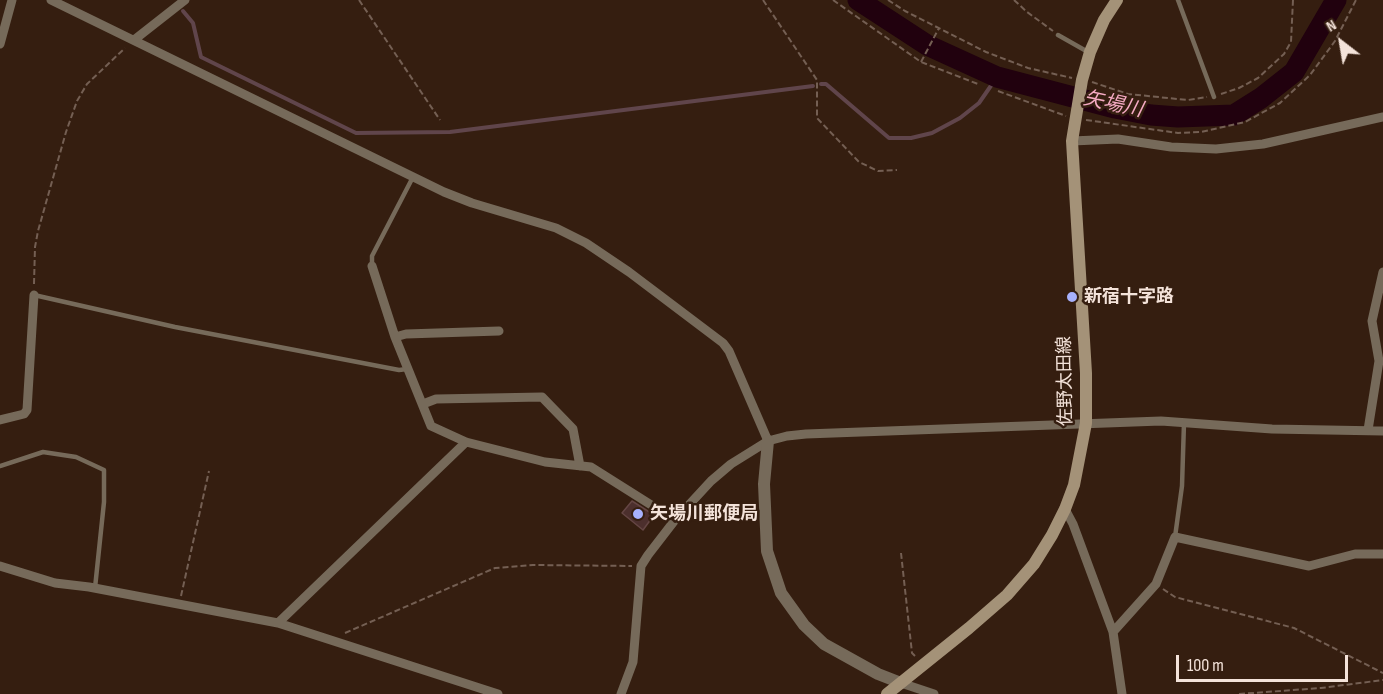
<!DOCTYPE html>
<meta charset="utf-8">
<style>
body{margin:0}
#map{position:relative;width:1383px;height:694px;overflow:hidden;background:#351e10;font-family:"Sofia Sans Condensed",sans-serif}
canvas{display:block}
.north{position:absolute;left:1311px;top:12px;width:60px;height:60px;-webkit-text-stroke:4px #351e10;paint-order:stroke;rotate:329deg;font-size:16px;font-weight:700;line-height:24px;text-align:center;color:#f4e3da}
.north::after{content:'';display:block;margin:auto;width:21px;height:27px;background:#f4e3da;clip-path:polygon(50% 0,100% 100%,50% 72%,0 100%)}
.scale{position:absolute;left:1176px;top:655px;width:172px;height:27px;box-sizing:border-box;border:3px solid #f4e3da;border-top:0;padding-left:8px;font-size:18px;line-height:21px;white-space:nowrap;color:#f4e3da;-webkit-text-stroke:4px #351e10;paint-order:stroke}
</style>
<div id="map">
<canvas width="1383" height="694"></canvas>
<div class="north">N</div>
<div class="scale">100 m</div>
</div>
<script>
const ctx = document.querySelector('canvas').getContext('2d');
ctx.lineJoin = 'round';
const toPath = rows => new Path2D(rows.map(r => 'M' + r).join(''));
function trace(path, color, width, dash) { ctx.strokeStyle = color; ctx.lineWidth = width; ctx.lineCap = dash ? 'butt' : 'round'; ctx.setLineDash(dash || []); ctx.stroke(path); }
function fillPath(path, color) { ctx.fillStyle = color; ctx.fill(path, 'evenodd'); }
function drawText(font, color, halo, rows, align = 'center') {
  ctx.font = font + ' "Sofia Sans Condensed","Noto Sans JP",sans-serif'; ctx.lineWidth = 5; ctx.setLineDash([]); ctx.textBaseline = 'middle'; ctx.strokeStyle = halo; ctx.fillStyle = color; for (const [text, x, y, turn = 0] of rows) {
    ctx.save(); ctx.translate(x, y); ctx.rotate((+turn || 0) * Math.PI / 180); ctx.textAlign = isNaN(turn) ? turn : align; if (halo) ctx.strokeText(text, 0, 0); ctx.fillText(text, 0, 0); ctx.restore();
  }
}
trace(toPath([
 [183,11,193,23,201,57,356,133,450,132,813,86],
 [821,84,826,84,889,138,911,138,932,133,960,118,979,103,997,77]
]), '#60454b', 4);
trace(toPath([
 [858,0,927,45,997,77,1115,108,1151,115,1178,117,1234,115,1261,98,1294,72,1336,0]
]), '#21010e', 21);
const building = toPath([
 [632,501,654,515,643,530,622,513,632,501]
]);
fillPath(building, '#4c2f2d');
trace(building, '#654644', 1.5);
trace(toPath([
 [359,0,440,120],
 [763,0,817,80,817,118,859,162,878,171,897,170],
 [833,0,921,62,978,84],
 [888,0,905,11,986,52,1028,68,1072,78],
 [1014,0,1027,12,1053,31],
 [921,62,939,28],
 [1092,82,1128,94,1188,100,1207,97],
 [998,91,1066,116],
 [1221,94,1239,88,1258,78,1284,54,1291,42,1293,0],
 [1086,120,1178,133,1201,132,1245,122,1280,103,1310,75,1335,41,1356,0],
 [34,284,35,247,38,231,66,132,77,101,87,84,125,48],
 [901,553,912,653,915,656],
 [1163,589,1175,597,1294,628,1383,673],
 [181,596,209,471],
 [345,633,495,568,533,565,632,566],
 [1239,694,1321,688,1383,680]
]), '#745f53', 2, [6, 3]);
trace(toPath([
 [1178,0,1214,97],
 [1058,35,1088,52],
 [372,266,372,256,413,177],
 [34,295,175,327,399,370,407,369],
 [0,466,43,452,76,457,104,470,104,502,95,588],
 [1175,537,1182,486,1184,423]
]), '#766a5a', 4.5);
trace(toPath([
 [51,0,444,192,472,203,556,228,586,243,629,272,723,343,729,351,768,441],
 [134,40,185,0],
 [0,44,12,0],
 [1072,141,1118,139,1171,147,1216,149,1263,144,1383,117],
 [372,266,395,337,431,426,466,442,545,462,591,467,675,520],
 [395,337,406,334,499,331],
 [423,404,436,399,542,397,573,429,580,466],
 [0,420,24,414,27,410,34,295],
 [1368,430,1379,361,1372,321,1383,272],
 [1065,509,1073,524,1113,632,1122,694],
 [0,566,55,583,89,587,278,623,498,694],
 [278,623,466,442],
 [1113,632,1156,584,1175,537,1309,566,1355,554,1383,554],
 [901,683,934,694],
 [621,694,633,662,641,566,648,555,675,520,711,481,731,464,768,441,787,436,806,434,1161,421,1272,429,1383,431]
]), '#766a5a', 9);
trace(toPath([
 [768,441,764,484,767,551,781,593,804,625,824,644,878,674,901,683]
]), '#766a5a', 12);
trace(toPath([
 [887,694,969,628,1007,595,1034,564,1052,535,1065,509,1074,485,1086,423,1086,373,1072,141,1082,80,1090,52,1104,20,1117,0]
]), '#a49278', 12);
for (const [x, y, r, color] of [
 [1072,297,6,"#a7b1fc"],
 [638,514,6,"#a7b1fc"]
]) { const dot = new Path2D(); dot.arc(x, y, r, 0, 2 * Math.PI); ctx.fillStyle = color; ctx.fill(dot); trace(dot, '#351e10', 2); }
drawText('bold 18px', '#f4e3da', '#351e10', [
 ["新宿十字路",1084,297],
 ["矢場川郵便局",650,514]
], 'left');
drawText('18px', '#f4e3da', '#351e10', [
 ["佐野太田線",1066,381,-91]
]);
drawText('italic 20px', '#f6abc4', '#351e10', [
 ["矢場川",1113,105,12]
]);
</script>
